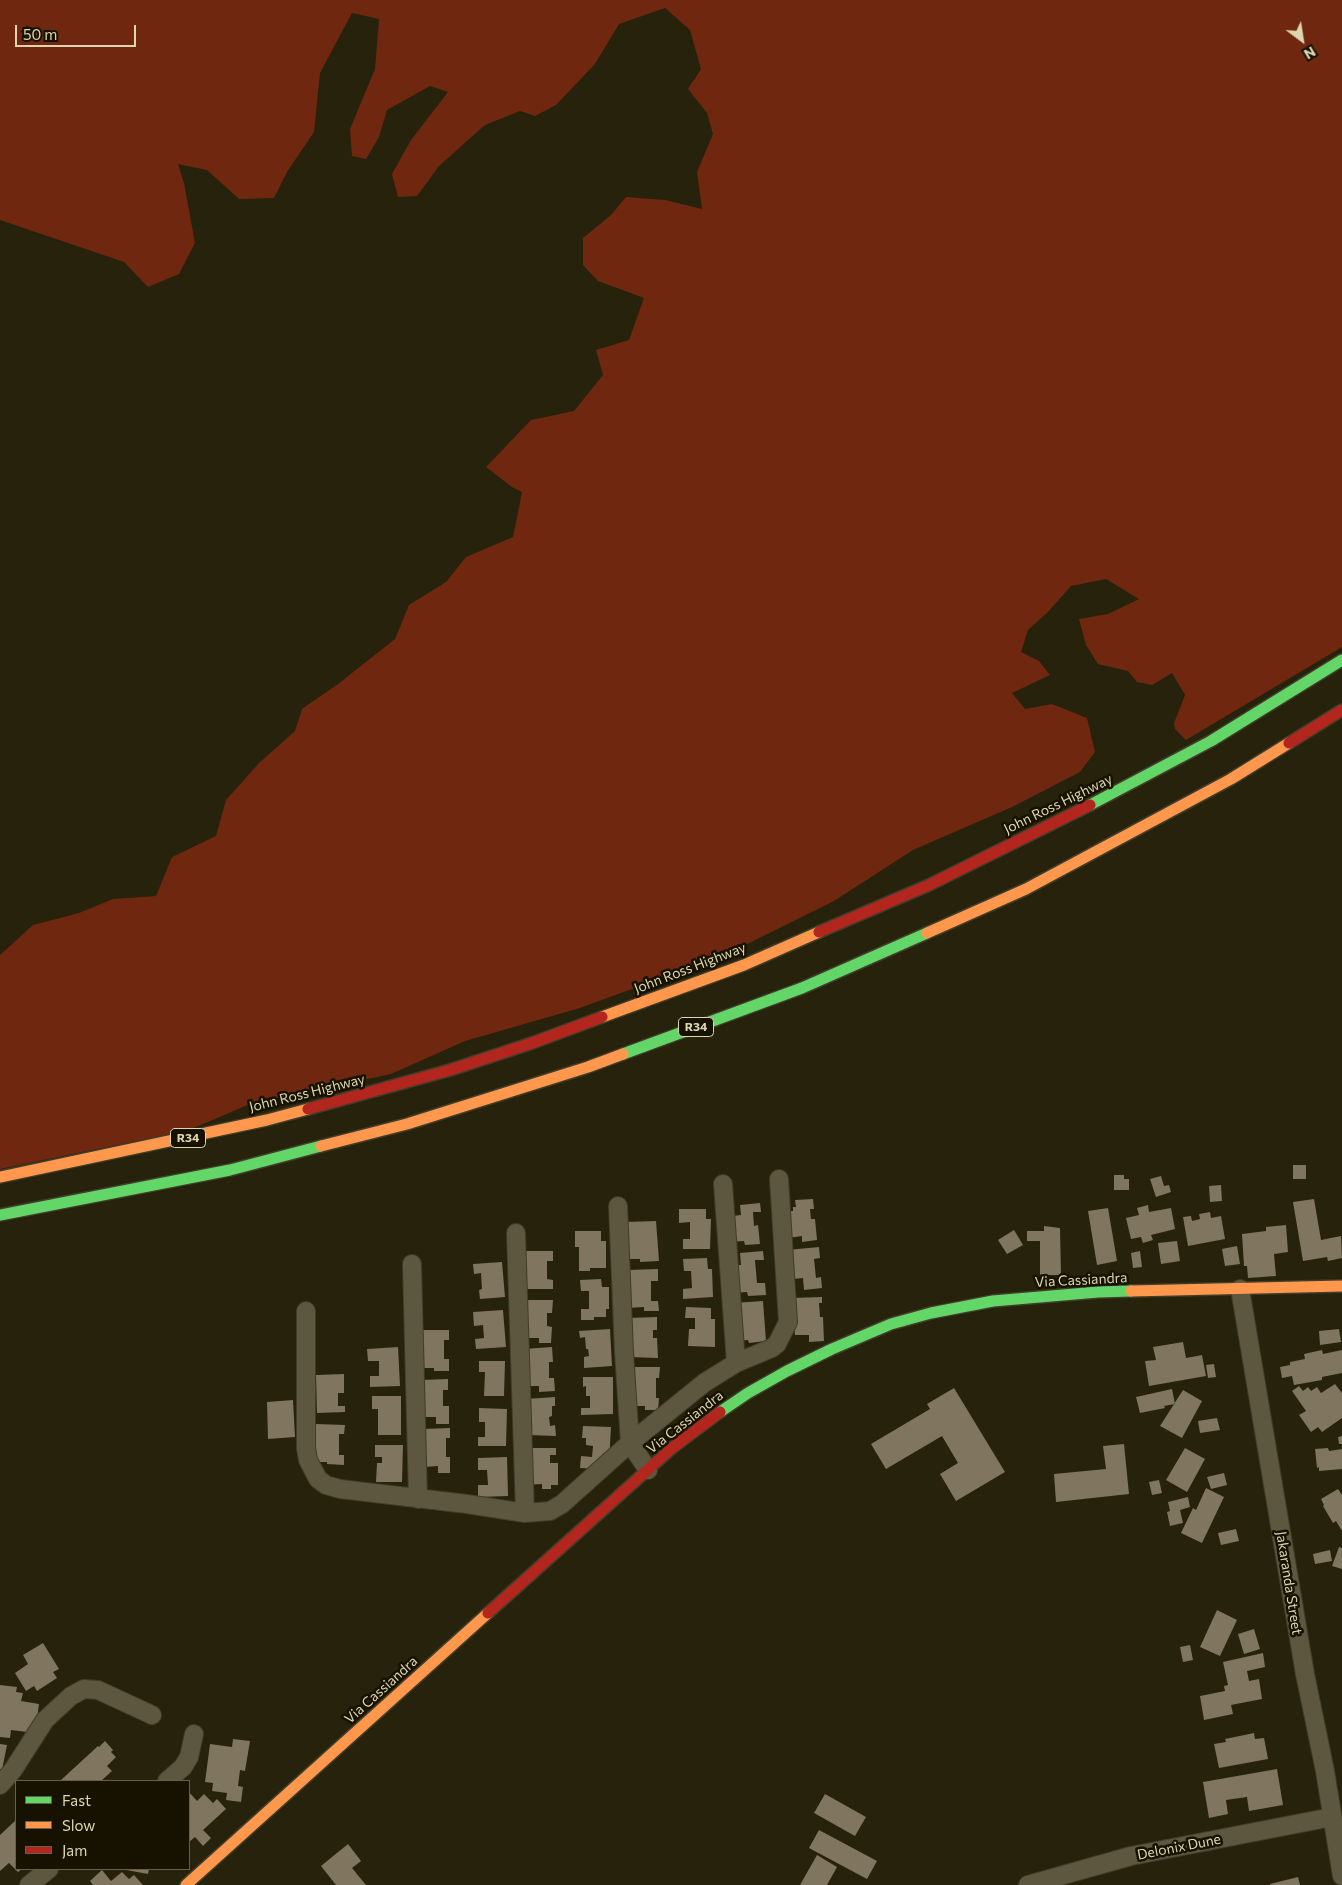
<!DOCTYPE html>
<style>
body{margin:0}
#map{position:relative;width:1342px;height:1885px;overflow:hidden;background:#27220b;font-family:Commissioner,sans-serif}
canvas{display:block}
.legend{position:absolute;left:15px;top:1780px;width:175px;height:90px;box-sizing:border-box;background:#171200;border:1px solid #676046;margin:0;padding:6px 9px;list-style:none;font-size:15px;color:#ded6b0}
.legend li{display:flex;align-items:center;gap:10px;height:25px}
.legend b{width:25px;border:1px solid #676046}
.north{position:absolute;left:1277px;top:15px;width:50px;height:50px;-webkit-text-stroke:4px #171200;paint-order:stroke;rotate:149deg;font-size:14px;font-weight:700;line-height:20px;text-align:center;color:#ded6b0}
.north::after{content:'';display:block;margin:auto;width:18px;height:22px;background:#ded6b0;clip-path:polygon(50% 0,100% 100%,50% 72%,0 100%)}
.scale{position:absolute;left:15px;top:25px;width:121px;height:22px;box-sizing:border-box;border:2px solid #ded6b0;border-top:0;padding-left:6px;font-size:15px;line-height:18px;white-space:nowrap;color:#ded6b0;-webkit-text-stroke:4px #171200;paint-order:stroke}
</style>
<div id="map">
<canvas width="1342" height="1885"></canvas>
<ul class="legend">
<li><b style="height:6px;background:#63d668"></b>Fast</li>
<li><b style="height:6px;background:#ff974d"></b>Slow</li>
<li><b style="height:6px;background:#b3261e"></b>Jam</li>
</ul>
<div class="north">N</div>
<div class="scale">50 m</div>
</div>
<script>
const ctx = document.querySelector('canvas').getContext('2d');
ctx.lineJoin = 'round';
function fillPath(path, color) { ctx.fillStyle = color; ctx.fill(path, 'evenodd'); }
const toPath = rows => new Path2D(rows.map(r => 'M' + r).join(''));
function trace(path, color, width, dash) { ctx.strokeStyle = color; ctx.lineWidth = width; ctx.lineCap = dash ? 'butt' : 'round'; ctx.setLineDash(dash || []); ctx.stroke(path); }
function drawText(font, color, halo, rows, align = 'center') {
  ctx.font = font + ' Commissioner,sans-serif'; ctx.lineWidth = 5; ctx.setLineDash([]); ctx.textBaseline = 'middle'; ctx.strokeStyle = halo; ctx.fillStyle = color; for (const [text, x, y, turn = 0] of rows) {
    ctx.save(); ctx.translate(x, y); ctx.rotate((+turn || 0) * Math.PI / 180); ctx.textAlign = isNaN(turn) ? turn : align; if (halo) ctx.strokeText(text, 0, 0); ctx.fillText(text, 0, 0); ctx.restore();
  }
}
fillPath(toPath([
 [0,0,1342,0,1342,647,1186,740,1175,729,1174,723,1185,695,1172,673,1152,685,1137,682,1128,671,1098,664,1086,645,1079,619,1108,614,1139,599,1106,579,1071,586,1048,612,1028,630,1021,652,1039,661,1050,675,1012,693,1025,709,1052,704,1087,718,1095,752,1080,772,1012,807,913,850,834,901,725,955,580,1008,465,1041,391,1074,250,1104,189,1130,0,1169,0,955,33,925,79,913,113,899,156,896,172,857,216,836,226,800,259,763,295,731,302,709,338,684,395,639,409,605,446,582,466,557,513,537,522,492,512,487,486,467,531,420,574,411,603,375,596,350,629,340,644,298,598,281,583,265,583,238,611,215,626,197,665,200,702,209,697,172,713,134,707,113,688,89,701,69,690,30,665,8,619,24,595,64,556,105,535,116,520,111,485,125,439,166,417,196,398,197,392,174,411,140,448,92,430,86,387,110,379,137,366,159,352,156,350,129,375,69,379,19,352,13,320,73,314,132,287,172,274,198,239,199,207,170,178,164,184,183,195,243,179,274,148,287,124,262,0,220]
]), '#6f270f');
fillPath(toPath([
 [1293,1165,1306,1165,1306,1179,1293,1179],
 [1114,1175,1124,1175,1124,1179,1129,1179,1129,1190,1114,1190],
 [1161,1176,1164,1186,1169,1185,1171,1192,1156,1197,1150,1179],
 [1221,1185,1222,1201,1210,1202,1209,1186],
 [813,1199,814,1209,810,1209,811,1219,815,1219,817,1240,802,1242,802,1236,788,1238,786,1224,791,1223,790,1211,793,1211,793,1207,796,1207,795,1200],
 [1314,1199,1321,1240,1341,1236,1342,1258,1328,1261,1327,1257,1303,1261,1293,1202],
 [760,1203,761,1212,753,1212,754,1226,758,1225,760,1244,745,1245,744,1241,730,1242,732,1216,741,1215,740,1205],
 [1148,1205,1149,1212,1171,1208,1175,1229,1151,1235,1153,1240,1143,1243,1141,1237,1131,1239,1126,1218,1139,1215,1137,1208],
 [1108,1208,1117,1261,1097,1265,1088,1211],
 [679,1209,706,1209,706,1219,711,1219,710,1249,683,1249,683,1239,690,1239,690,1222,679,1223],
 [1210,1212,1211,1218,1221,1216,1225,1239,1188,1246,1183,1217,1191,1216,1192,1221,1200,1219,1199,1214],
 [656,1221,659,1261,640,1262,640,1259,625,1259,625,1250,629,1250,628,1233,624,1233,624,1222],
 [1286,1225,1288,1252,1274,1254,1276,1276,1248,1278,1247,1266,1244,1266,1242,1234,1266,1231,1266,1227],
 [1044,1226,1060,1228,1061,1275,1040,1275,1040,1241,1027,1241,1027,1231,1044,1231],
 [1014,1230,1023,1245,1007,1254,998,1240],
 [575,1231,601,1231,601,1241,606,1241,606,1268,590,1268,590,1271,579,1271,579,1247,575,1247],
 [1177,1241,1180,1261,1161,1264,1158,1243],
 [1237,1246,1240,1264,1225,1266,1222,1249],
 [819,1247,820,1258,814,1259,816,1278,821,1277,822,1288,804,1290,803,1278,794,1279,793,1261,787,1250],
 [522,1251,553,1251,553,1261,547,1261,547,1279,553,1280,553,1289,522,1289],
 [763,1251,764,1260,755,1260,757,1283,765,1283,766,1295,748,1296,747,1292,733,1293,736,1265,741,1265,740,1253],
 [1140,1251,1142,1267,1133,1268,1131,1253],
 [707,1258,708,1269,712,1269,713,1297,683,1299,683,1289,692,1288,691,1271,684,1271,683,1259],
 [502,1262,505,1297,480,1299,479,1290,482,1289,481,1273,474,1274,473,1264],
 [658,1269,658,1281,651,1281,651,1301,658,1301,659,1311,644,1311,644,1307,627,1308,630,1296,630,1282,627,1282,627,1270],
 [601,1279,602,1287,609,1287,609,1309,606,1309,606,1317,594,1317,594,1320,581,1320,581,1309,589,1309,589,1291,581,1291,580,1280],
 [822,1297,822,1303,819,1303,820,1317,823,1317,824,1341,809,1342,809,1335,795,1335,791,1298],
 [525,1300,553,1300,552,1313,547,1313,547,1326,552,1327,551,1343,539,1343,539,1338,524,1338],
 [763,1301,766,1341,749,1343,748,1340,736,1341,733,1303],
 [686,1307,711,1308,711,1319,715,1319,715,1347,688,1346,689,1329,695,1329,695,1318,685,1318],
 [503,1310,506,1347,476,1349,475,1339,484,1338,483,1325,474,1326,473,1312],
 [657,1317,657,1330,653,1330,653,1338,657,1338,658,1358,629,1357,629,1348,633,1348,632,1331,628,1331,627,1318],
 [610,1329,612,1366,584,1368,584,1357,589,1356,588,1349,586,1349,585,1337,580,1338,579,1331],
 [1339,1329,1341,1342,1320,1345,1319,1331],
 [419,1330,449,1330,449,1340,444,1340,444,1359,449,1359,449,1371,434,1371,434,1368,420,1368],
 [1183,1342,1186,1358,1202,1355,1206,1376,1149,1386,1145,1361,1156,1360,1153,1347],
 [398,1347,400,1386,370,1387,370,1376,379,1376,379,1361,368,1361,367,1349],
 [552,1347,553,1362,549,1362,549,1378,554,1378,555,1391,539,1392,539,1386,526,1386,524,1349],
 [1322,1350,1323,1354,1342,1350,1342,1373,1322,1377,1322,1380,1294,1385,1292,1376,1282,1378,1280,1367,1290,1365,1290,1362,1305,1359,1304,1354],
 [479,1361,505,1361,504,1396,484,1396,485,1372,479,1372],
 [1214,1364,1216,1377,1208,1378,1206,1365],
 [631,1367,660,1367,659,1378,656,1378,656,1398,659,1398,658,1410,645,1410,645,1406,630,1406],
 [344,1374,344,1393,338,1393,338,1406,345,1406,345,1412,317,1413,316,1375],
 [583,1377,613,1377,613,1414,581,1415,581,1408,590,1408,590,1396,586,1396,586,1386,583,1387],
 [448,1379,448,1390,443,1390,443,1406,449,1406,449,1424,436,1424,436,1417,422,1417,421,1380],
 [1335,1384,1342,1393,1342,1418,1322,1432,1318,1427,1311,1432,1299,1415,1306,1411,1292,1391,1299,1386,1303,1391,1308,1387,1311,1391,1317,1387,1321,1393],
 [954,1388,1005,1472,956,1501,940,1474,958,1463,942,1436,886,1469,871,1444,930,1409,927,1404],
 [1172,1389,1175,1404,1164,1406,1165,1408,1140,1413,1136,1397],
 [1183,1390,1202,1401,1182,1438,1160,1426],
 [372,1396,401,1396,401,1435,378,1435,378,1409,372,1409],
 [555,1397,555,1406,552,1406,552,1416,549,1417,550,1426,555,1425,556,1436,528,1435,526,1399],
 [293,1400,295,1437,268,1439,267,1402],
 [479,1408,507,1409,506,1446,478,1446,478,1437,485,1437,485,1422,479,1422],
 [1217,1418,1220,1430,1200,1433,1198,1421],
 [316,1424,345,1425,344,1434,339,1434,339,1455,344,1455,344,1465,327,1464,327,1462,315,1462],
 [583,1426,611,1427,609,1462,600,1469,580,1468,581,1456,592,1457,593,1446,586,1445,586,1438,582,1438],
 [450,1428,450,1438,446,1438,446,1457,450,1457,450,1473,438,1473,438,1466,424,1467,423,1429],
 [1342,1436,1342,1444,1339,1444,1338,1437],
 [1124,1444,1129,1494,1056,1502,1054,1474,1106,1469,1103,1446],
 [375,1445,403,1445,402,1482,376,1482,377,1463,382,1463,382,1457,375,1457],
 [525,1448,556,1448,556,1455,550,1455,550,1463,558,1463,558,1485,551,1485,551,1489,542,1489,542,1484,525,1485],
 [1185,1448,1205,1459,1187,1492,1166,1480],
 [1328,1448,1329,1451,1342,1449,1342,1469,1319,1471,1319,1467,1317,1468,1315,1449],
 [507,1457,508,1496,478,1497,478,1485,488,1485,487,1470,478,1470,478,1458],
 [1224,1473,1227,1485,1211,1489,1207,1477],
 [1159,1480,1162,1493,1152,1495,1149,1482],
 [1206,1488,1224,1497,1202,1543,1181,1533,1193,1508,1196,1510],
 [1338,1489,1342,1495,1342,1531,1336,1521,1333,1523,1323,1506,1324,1505,1321,1499],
 [1188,1497,1190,1507,1180,1510,1183,1523,1170,1526,1167,1512,1170,1511,1168,1502],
 [1236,1529,1239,1541,1221,1545,1218,1533],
 [1339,1547,1342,1548,1342,1569,1332,1566],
 [1330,1550,1332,1561,1315,1564,1313,1554],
 [1217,1610,1237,1620,1220,1656,1200,1647],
 [1254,1629,1260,1649,1244,1654,1238,1634],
 [43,1643,59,1669,53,1672,57,1678,37,1691,34,1686,26,1691,15,1673,28,1664,23,1655],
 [1190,1645,1193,1660,1183,1662,1180,1647],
 [1263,1653,1265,1667,1247,1671,1249,1681,1259,1679,1262,1699,1231,1705,1233,1714,1204,1720,1200,1696,1225,1691,1224,1686,1228,1685,1223,1662],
 [0,1685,17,1687,16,1692,23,1693,21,1701,39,1704,35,1733,11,1730,10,1738,0,1737],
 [1254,1733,1255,1739,1264,1738,1268,1759,1219,1768,1214,1744,1226,1742,1225,1739],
 [233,1739,250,1741,245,1771,240,1770,238,1786,243,1787,241,1802,226,1800,227,1793,212,1791,213,1783,205,1782,210,1744,232,1747],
 [105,1741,113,1750,111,1752,116,1757,107,1766,112,1771,101,1781,61,1780,98,1746,99,1747],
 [0,1744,7,1745,2,1770,0,1769],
 [1277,1769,1283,1805,1249,1811,1247,1797,1226,1800,1228,1814,1209,1818,1203,1782],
 [189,1792,197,1801,204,1794,213,1803,217,1799,226,1809,203,1830,211,1838,203,1846,195,1837,189,1842],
 [825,1794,866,1817,855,1836,814,1813],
 [16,1820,16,1869,22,1869,18,1872,9,1863,0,1871,0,1835],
 [819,1830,877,1861,867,1879,809,1848],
 [348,1844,361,1861,352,1868,366,1885,336,1885,321,1866],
 [817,1855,837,1867,827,1885,800,1885],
 [121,1869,149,1869,148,1874],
 [102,1870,111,1881,122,1872,129,1879,134,1875,143,1885,93,1885,90,1881],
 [1298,1877,1300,1885,1270,1885,1270,1884]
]), '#80755e');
const street = toPath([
 [723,1184,736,1363],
 [618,1206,624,1352,630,1443,648,1470],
 [516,1233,525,1513],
 [412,1264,418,1499],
 [1240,1289,1305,1674,1325,1771,1342,1876],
 [306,1311,306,1448,308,1460,318,1479,326,1485,340,1489,467,1504,525,1513,550,1511,562,1504,630,1443,704,1383,736,1363,772,1348,777,1344,788,1322,779,1179],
 [167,1781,183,1767,189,1757,194,1734],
 [0,1785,13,1770,45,1720,71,1696,84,1689,98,1690,152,1715],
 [29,1885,49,1869],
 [1028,1885,1131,1856,1332,1817]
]);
const fast = toPath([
 [1090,805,1211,741,1342,660],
 [623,1054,802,988,927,933],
 [0,1215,230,1170,321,1146],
 [720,1412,748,1393,787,1371,832,1349,891,1324,931,1313,993,1301,1098,1292,1131,1291]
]);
const slow = toPath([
 [927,933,1026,889,1231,779,1289,743],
 [602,1017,744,965,819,932],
 [321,1146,407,1124,588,1067,623,1054],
 [0,1177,267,1120,308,1109],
 [1131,1291,1342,1286],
 [186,1885,488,1613]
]);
const jam = toPath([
 [1289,743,1342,710],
 [819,932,929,885,1090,805],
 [308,1109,450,1070,532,1043,602,1017],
 [488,1613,672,1448,720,1412]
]);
trace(street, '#413d2a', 20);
trace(fast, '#413d2a', 14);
trace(slow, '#413d2a', 14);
trace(jam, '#413d2a', 14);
trace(street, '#5d573f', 18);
trace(fast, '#63d668', 11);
trace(slow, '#ff974d', 11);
trace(jam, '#b3261e', 11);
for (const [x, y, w] of [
 [696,1027,35],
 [188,1138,35]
]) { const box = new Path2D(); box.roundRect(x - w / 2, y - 9.5, w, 19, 4); ctx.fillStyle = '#171200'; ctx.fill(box); trace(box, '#ded6b0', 1); }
drawText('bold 12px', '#ded6b0', null, [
 ["R34",696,1027],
 ["R34",188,1138]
]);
drawText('14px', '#ded6b0', '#171200', [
 ["John Ross Highway",1058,804,-26],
 ["John Ross Highway",690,968,-21],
 ["John Ross Highway",307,1093,-14],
 ["Via Cassiandra",1081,1280,-3],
 ["Via Cassiandra",685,1422,-38],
 ["Jakaranda Street",1289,1583,81],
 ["Via Cassiandra",381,1690,-42],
 ["Delonix Dune",1179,1847,-11]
]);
</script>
